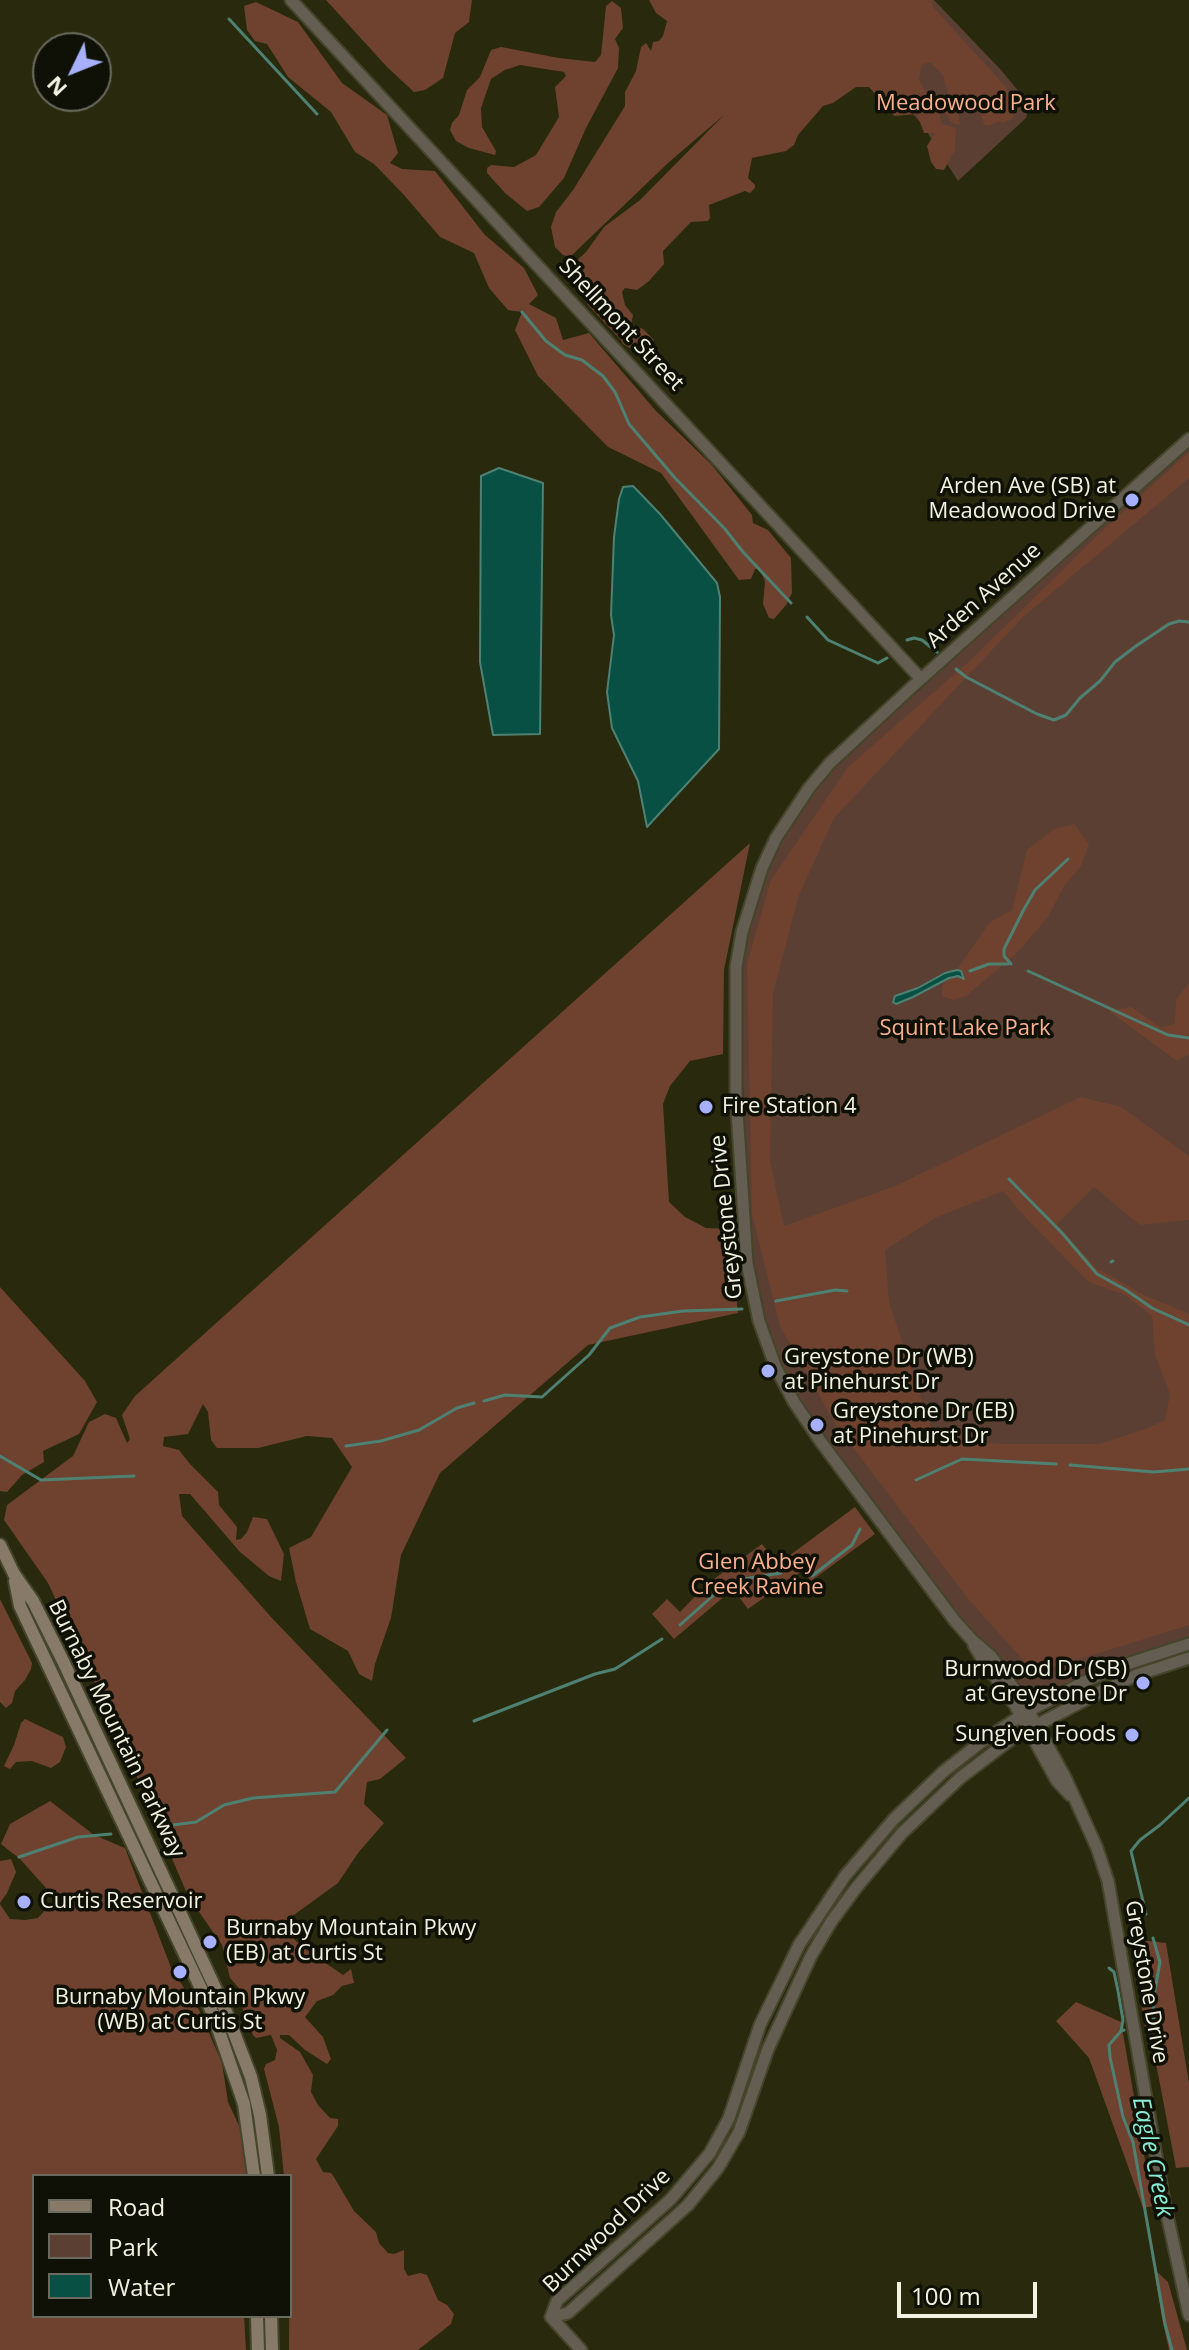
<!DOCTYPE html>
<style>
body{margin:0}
#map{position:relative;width:1189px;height:2350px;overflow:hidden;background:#28290d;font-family:"Open Sans",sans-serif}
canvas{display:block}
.legend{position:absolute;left:32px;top:2174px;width:260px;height:144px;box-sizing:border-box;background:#101106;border:2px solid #6a6b5e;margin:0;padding:10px 14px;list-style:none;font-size:24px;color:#f1f2e1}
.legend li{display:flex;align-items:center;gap:16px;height:40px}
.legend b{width:40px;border:2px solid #6a6b5e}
.north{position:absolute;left:32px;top:32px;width:80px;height:80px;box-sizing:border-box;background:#101106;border:2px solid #6a6b5e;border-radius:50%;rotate:227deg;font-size:22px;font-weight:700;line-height:32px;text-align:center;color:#f1f2e1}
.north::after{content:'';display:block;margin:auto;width:28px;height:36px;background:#a7b0fc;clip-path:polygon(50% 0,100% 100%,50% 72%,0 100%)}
.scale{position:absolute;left:897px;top:2282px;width:140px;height:36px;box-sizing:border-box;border:4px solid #f1f2e1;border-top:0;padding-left:10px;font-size:24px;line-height:28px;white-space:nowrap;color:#f1f2e1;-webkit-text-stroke:6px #101106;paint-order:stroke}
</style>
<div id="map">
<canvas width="1189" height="2350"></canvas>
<ul class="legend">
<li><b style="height:10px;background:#877a68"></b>Road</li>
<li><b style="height:22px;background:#5b3f33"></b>Park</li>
<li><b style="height:22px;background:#095044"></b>Water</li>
</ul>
<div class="north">N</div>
<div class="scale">100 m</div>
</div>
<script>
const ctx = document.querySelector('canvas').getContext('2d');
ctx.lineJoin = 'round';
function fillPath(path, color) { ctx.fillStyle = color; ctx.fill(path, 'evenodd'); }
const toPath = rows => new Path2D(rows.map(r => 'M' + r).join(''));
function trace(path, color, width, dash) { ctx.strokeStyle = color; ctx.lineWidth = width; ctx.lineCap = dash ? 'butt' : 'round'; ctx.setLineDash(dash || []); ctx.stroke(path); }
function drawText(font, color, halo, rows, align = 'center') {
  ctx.font = font + ' "Open Sans",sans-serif'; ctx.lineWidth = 7; ctx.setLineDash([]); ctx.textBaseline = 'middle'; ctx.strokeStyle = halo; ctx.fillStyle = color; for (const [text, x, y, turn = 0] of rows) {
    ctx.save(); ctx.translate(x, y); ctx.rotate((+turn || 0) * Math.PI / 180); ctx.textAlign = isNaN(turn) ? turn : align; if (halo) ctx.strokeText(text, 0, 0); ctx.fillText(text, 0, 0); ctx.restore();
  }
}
fillPath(toPath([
 [876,0,934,0,1001,70,1030,105,1026,118,958,181,922,124,839,34],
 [1189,446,1189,1637,1123,1659,1046,1696,1034,1697,1020,1690,985,1644,965,1624,813,1422,794,1391,777,1354,760,1300,751,1246,739,1001,742,964,748,929,760,887,777,848,796,815,818,785,840,762]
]), '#5b3f33');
fillPath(toPath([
 [326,0,472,0,469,22,455,33,443,78,425,90,414,92,387,67],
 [649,0,932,0,933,7,1006,87,1017,107,1012,119,1003,123,999,121,989,126,984,124,980,108,971,103,963,103,958,112,960,125,952,123,944,110,949,97,943,75,930,62,922,65,919,80,928,96,936,103,942,124,956,128,955,150,944,170,936,169,931,162,927,146,935,133,924,133,917,114,894,116,869,87,856,87,833,103,823,106,798,135,794,145,786,151,752,158,748,178,755,185,755,188,750,193,745,191,709,205,710,218,708,221,691,222,663,251,664,264,649,281,637,290,625,288,622,292,625,305,633,315,631,325,643,329,654,340,647,348,636,352,623,344,621,340,588,305,574,282,558,267,564,263,570,265,574,263,586,252,604,227,640,200,724,115,668,163,570,257,563,255,555,247,551,227,556,212,573,190,625,106,625,92,636,71,641,47,646,43,651,51,653,42,659,41,663,36,667,21,656,13],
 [612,1,621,8,623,28,615,39,619,48,618,68,586,128,564,178,539,207,527,211,505,193,487,173,487,168,491,165,514,167,536,155,559,117,555,87,566,76,564,72,520,65,505,70,491,79,481,108,482,127,496,151,495,155,469,148,456,141,450,130,452,123,459,115,467,90,480,77,491,50,501,47,559,58,595,62,601,55,606,6],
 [256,2,298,22,342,83,387,115,398,153,390,163,402,169,435,171,485,235,524,268,538,295,529,304,556,318,563,340,589,333,656,411,711,464,752,515,753,523,768,530,791,558,792,593,786,605,774,619,769,618,763,604,765,581,759,568,755,569,751,579,739,580,661,473,608,447,538,376,515,330,522,312,508,310,489,288,474,253,440,237,404,195,374,164,355,152,331,112,288,77,267,44,255,41,247,30,244,6],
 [1189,452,1189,478,1023,617,834,818,799,895,773,993,770,1161,784,1226,895,1186,1081,1097,1121,1107,1189,1156,1189,1220,1140,1225,1094,1187,1057,1224,1096,1268,1144,1295,1189,1314,1189,1625,1035,1673,969,1600,836,1425,780,1326,752,1214,747,964,771,880,848,767,973,658,1104,529],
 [1003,1191,1025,1217,1089,1282,1125,1295,1152,1316,1155,1355,1170,1394,1165,1420,1145,1429,1099,1444,1005,1444,935,1440,889,1302,885,1250,937,1217],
 [1074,824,1089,844,1081,866,1064,886,1048,917,1016,954,966,996,954,1000,942,996,942,986,956,971,990,922,1012,910,1027,850,1054,829],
 [750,843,724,970,723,1054,690,1061,670,1086,663,1104,669,1202,685,1217,706,1228,729,1229,738,1313,588,1345,440,1473,401,1555,391,1618,375,1664,372,1681,359,1674,348,1651,310,1629,296,1582,289,1548,311,1537,352,1467,332,1438,307,1436,258,1448,217,1448,211,1440,208,1412,203,1404,188,1434,164,1437,163,1446,179,1450,190,1464,218,1492,219,1505,237,1527,236,1540,241,1539,247,1532,253,1517,267,1519,284,1554,281,1581,269,1576,240,1552,190,1494,179,1494,182,1516,271,1617,406,1758,380,1779,367,1782,364,1804,384,1823,358,1853,338,1883,280,1925,301,1946,343,1975,351,1969,354,1983,342,1986,333,1995,317,2001,305,2017,323,2037,331,2059,327,2064,305,2050,289,2035,280,2035,280,2038,300,2052,313,2075,311,2092,318,2105,330,2118,338,2119,338,2126,316,2159,323,2172,331,2173,334,2177,354,2211,376,2232,379,2243,388,2253,394,2254,404,2250,404,2269,408,2276,420,2273,427,2275,438,2300,447,2305,454,2314,451,2324,418,2350,289,2350,290,2176,284,2176,279,2127,264,2069,266,2064,275,2060,277,2050,271,2035,256,2038,253,2035,242,2007,245,1995,230,1978,222,1945,188,1896,117,1730,48,1583,4,1520,7,1505,73,1456,89,1422,105,1414,116,1418,127,1443,130,1439,122,1415,135,1396],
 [1189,983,1189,1055,1177,1061,1109,1011,1131,1007,1161,1028,1175,1023,1176,1000],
 [0,1287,85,1381,97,1402,79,1434,43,1451,44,1462,22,1475,7,1492,0,1491],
 [855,1507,875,1534,811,1581,802,1571,748,1609,733,1589,674,1639,652,1614,667,1599,680,1612,707,1584,762,1544,778,1564],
 [0,1599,32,1663,31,1669,25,1680,15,1691,12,1703,6,1708,0,1702],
 [25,1719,63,1737,66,1747,60,1762,51,1768,32,1761,16,1762,10,1769,4,1766,14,1745,21,1723],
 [50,1801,94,1835,125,1848,172,1970,199,2010,222,2063,228,2102,242,2132,247,2176,34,2176,34,2316,244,2316,246,2350,0,2350,0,1904,10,1919,25,1920,38,1918,54,1900,46,1888,20,1859,1,1844,10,1824],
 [11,1859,16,1872,7,1893,0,1903,0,1861],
 [1140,1940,1166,1943,1189,2083,1189,2167,1176,2168,1153,2048,1145,2027,1137,1978],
 [1076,2002,1121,2022,1153,2206,1143,2208,1089,2058,1056,2021],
 [1154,2269,1168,2282,1187,2350,1169,2350,1162,2318]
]), '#6e422f');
const water = toPath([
 [499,468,543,483,540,734,493,735,480,662,481,476,499,468],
 [633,486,660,514,717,583,720,597,719,749,647,827,638,781,612,728,607,692,614,635,611,615,614,537,619,499,623,487,633,486],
 [957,970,961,971,964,979,958,976,949,978,913,997,896,1004,893,1002,895,996,918,988,945,973,957,970]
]);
fillPath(water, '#095044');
trace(water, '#4f8173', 2);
trace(toPath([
 [229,19,317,114],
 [522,312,546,341,565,355,582,360,603,376,615,392,629,424,675,478,725,529,743,552,791,603],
 [807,617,828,640,878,663,887,658],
 [907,640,914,638,922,640,937,652],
 [956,669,966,677,1037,714,1054,720,1066,715,1080,698,1100,681,1115,662,1136,646,1169,624,1179,621,1189,622],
 [1011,964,1004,956,1004,949,1023,911,1035,890,1068,859],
 [970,971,989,964,1008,964],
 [1028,971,1168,1035,1189,1038],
 [1009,1179,1062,1233,1097,1274,1126,1290,1152,1308,1189,1325],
 [1111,1262,1113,1261],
 [776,1301,835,1290,847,1291],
 [484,1401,505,1395,542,1397,589,1355,610,1328,640,1317,683,1311,742,1309],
 [346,1446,381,1441,419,1430,457,1408,474,1403],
 [0,1456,41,1480,134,1476],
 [1070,1465,1154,1472,1189,1469],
 [916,1480,962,1459,1056,1464],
 [812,1576,852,1545,860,1529],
 [680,1625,725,1585,744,1579,781,1573],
 [474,1721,595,1674,615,1669,662,1639],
 [157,1827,196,1822,224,1805,253,1798,335,1792,387,1730],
 [19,1857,78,1837,111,1834],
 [1146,1914,1131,1851,1140,1840,1160,1825,1189,1798],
 [1153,1938,1160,1962,1153,2001,1154,2029],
 [1109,1968,1114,1972,1118,1991,1123,2020,1121,2031],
 [1124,2030,1121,2031,1109,2045,1110,2057,1123,2117,1133,2142,1165,2324,1172,2350]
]), '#4f8173', 3);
const tertiary = toPath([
 [291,0,921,679],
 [1189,439,912,687,830,763,809,788,776,838,762,868,742,932,736,967,736,1095,747,1263,759,1321,776,1368,794,1402,821,1442,955,1621,972,1640,991,1656,1024,1703,1065,1777,1097,1848,1108,1881,1164,2201,1189,2315],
 [974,1645,981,1657,1015,1705,1057,1781,1070,1795],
 [551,2317,557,2301,671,2199,710,2153,729,2118,760,2025,799,1945,845,1876,894,1819,943,1772,980,1743,1028,1711,1090,1679,1127,1664,1189,1644],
 [551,2317,568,2313,688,2205,718,2168,739,2132,768,2049,811,1956,831,1922,856,1888,902,1833,960,1778,1014,1737,1104,1690,1137,1675,1189,1658],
 [551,2317,581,2350]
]);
const secondary = toPath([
 [0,1545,14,1574,33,1601,63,1661,225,2009,251,2077,260,2115,268,2176],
 [15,1581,20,1606,213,2014,244,2104,254,2176],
 [257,2316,258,2350],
 [271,2316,272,2350]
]);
trace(tertiary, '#44452b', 15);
trace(secondary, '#44452b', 16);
trace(tertiary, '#645d51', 11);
trace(secondary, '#877a68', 12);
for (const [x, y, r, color] of [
 [1132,500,8,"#a7b0fc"],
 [706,1107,8,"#a7b0fc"],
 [768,1371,8,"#a7b0fc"],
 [817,1425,8,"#a7b0fc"],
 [1143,1683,8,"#a7b0fc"],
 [1132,1735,8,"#a7b0fc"],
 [24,1902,8,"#a7b0fc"],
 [210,1942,8,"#a7b0fc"],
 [180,1972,8,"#a7b0fc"]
]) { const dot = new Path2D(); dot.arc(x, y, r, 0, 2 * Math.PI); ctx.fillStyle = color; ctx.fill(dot); trace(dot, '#101106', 3); }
drawText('22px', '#fbb090', '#101106', [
 ["Meadowood Park",966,104],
 ["Squint Lake Park",965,1029],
 ["Glen Abbey",757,1563],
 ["Creek Ravine",757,1588]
]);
drawText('22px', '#f1f2e1', '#101106', [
 ["Shellmont Street",621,325,47],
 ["Arden Avenue",984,596,-42],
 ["Greystone Drive",727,1217,-96],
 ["Burnaby Mountain Parkway",116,1729,64],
 ["Greystone Drive",1146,1982,80],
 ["Burnwood Drive",607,2231,-44]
]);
drawText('22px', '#f1f2e1', '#101106', [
 ["Arden Ave (SB) at",1116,487,"right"],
 ["Meadowood Drive",1116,512,"right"],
 ["Fire Station 4",722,1107],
 ["Greystone Dr (WB)",784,1358],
 ["at Pinehurst Dr",784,1383],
 ["Greystone Dr (EB)",833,1412],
 ["at Pinehurst Dr",833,1437],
 ["Burnwood Dr (SB)",1127,1670,"right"],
 ["at Greystone Dr",1127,1695,"right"],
 ["Sungiven Foods",1116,1735,"right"],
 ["Curtis Reservoir",40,1902],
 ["Burnaby Mountain Pkwy",226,1929],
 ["(EB) at Curtis St",226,1954],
 ["Burnaby Mountain Pkwy",180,1998,"center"],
 ["(WB) at Curtis St",180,2023,"center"]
], 'left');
drawText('italic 24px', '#89ebd5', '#101106', [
 ["Eagle Creek",1152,2157,78]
]);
</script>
